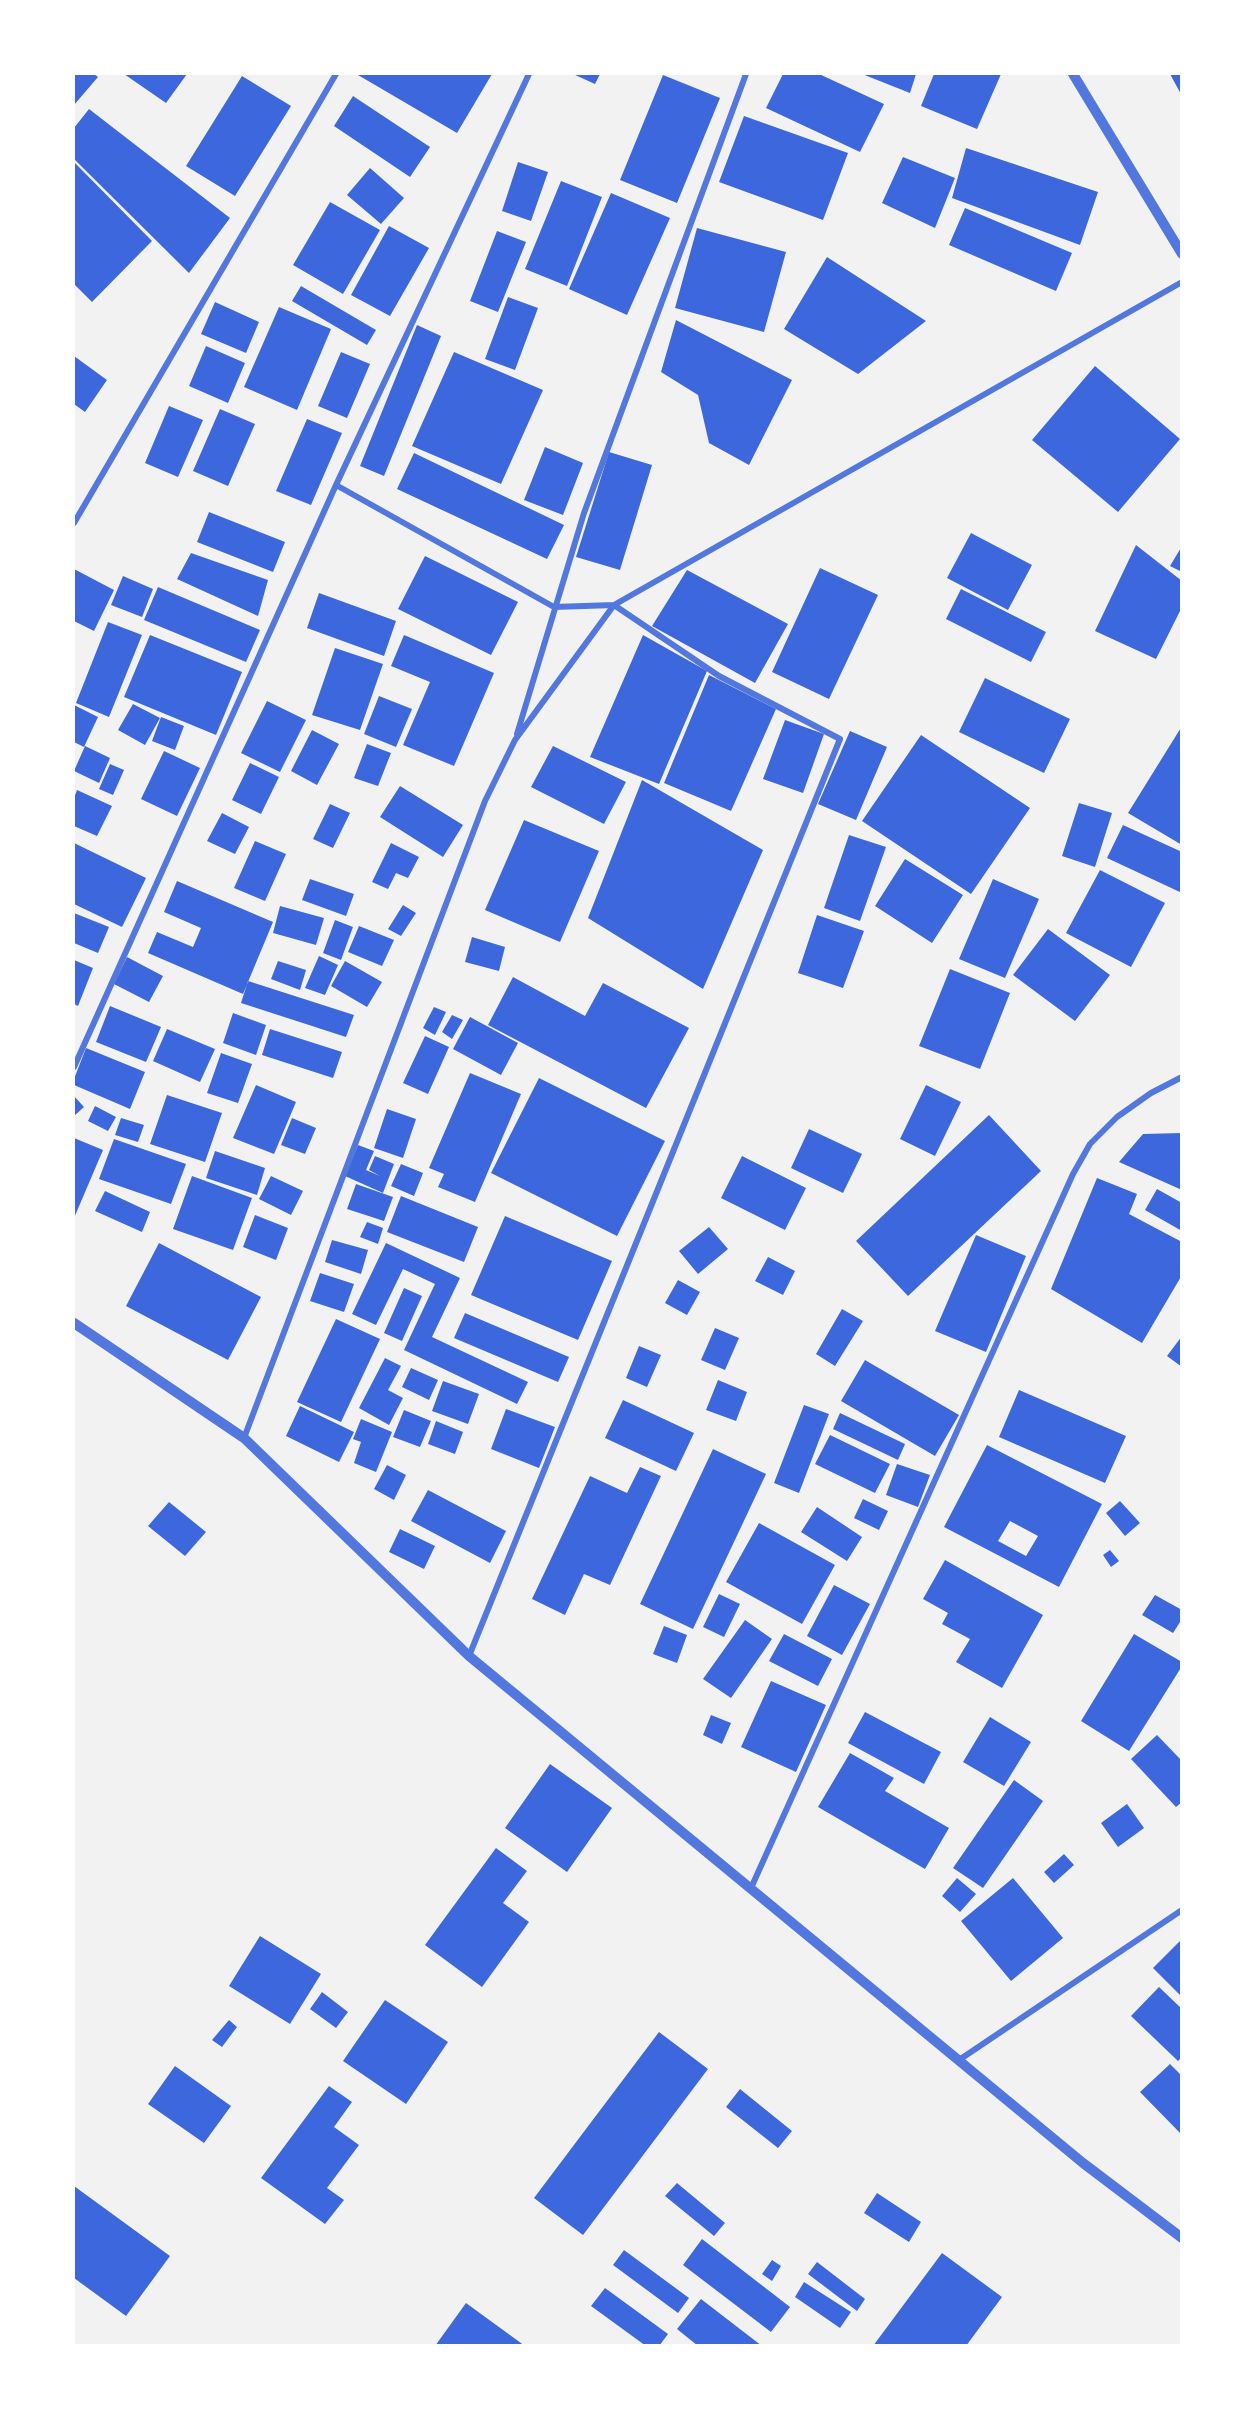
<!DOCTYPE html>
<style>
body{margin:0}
#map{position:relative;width:1255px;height:2419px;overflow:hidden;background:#f2f2f2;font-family:"Nunito Sans",sans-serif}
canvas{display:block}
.frame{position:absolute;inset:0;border:75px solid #fff;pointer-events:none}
</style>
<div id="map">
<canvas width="1255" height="2419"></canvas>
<div class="frame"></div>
</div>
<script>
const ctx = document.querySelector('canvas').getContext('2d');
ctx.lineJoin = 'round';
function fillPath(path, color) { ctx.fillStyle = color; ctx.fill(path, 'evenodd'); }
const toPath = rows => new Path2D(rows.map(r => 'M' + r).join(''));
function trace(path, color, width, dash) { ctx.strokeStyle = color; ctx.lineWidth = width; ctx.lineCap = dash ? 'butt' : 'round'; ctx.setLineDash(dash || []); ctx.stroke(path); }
fillPath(toPath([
 [74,74,94,74,98,77,74,105],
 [124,74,187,74,166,103],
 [359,74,492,74,457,133,358,75],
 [573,74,600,74,595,84],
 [783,74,819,74,884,104,860,152,766,108],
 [862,74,916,74,910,93],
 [934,74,1001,74,977,129,921,106],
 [1170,74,1182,74,1182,96],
 [663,75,720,98,677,203,620,180],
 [242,76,291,106,235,196,186,166],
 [353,96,430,147,410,177,334,126],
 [89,109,230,218,189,273,74,159,74,128],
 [744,116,848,153,823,220,719,182],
 [966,148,1098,192,1080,245,952,198],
 [903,157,955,178,935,228,882,203],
 [74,162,152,241,92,302,74,284],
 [518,162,548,172,531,221,502,211],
 [370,168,404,198,381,224,347,195],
 [561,181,602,197,567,286,525,269],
 [611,193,670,218,627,315,569,289],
 [330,202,380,230,343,294,293,265],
 [965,208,1072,253,1056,291,949,245],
 [389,226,429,248,390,316,351,295],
 [697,228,786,252,764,332,675,308],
 [497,231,526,242,498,312,470,301],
 [827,257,926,321,858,374,784,329],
 [301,286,376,330,367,345,292,301],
 [508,297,538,308,515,370,485,359],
 [215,302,259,322,246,353,201,334],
 [279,307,331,329,297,410,244,387],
 [676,320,792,380,749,465,709,443,698,395,661,372],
 [417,325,441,336,384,476,360,466],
 [206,346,245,363,228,403,189,386],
 [341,352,370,364,347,418,318,406],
 [454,352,543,390,501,484,412,446],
 [74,356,107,380,85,412,74,404],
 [1095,366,1180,439,1118,512,1032,440],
 [169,406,203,420,178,477,145,463],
 [220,409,255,424,228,486,193,471],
 [307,419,342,433,311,505,276,491],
 [545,447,583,463,563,515,524,500],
 [609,452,652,465,620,570,576,557],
 [414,453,564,525,547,559,397,489],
 [209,512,285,542,273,572,197,542],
 [971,533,1032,565,1008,610,947,578],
 [1136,545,1182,581,1182,607,1156,659,1095,631],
 [1182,546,1182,572,1170,566],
 [191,553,268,580,258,616,177,579],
 [425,556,518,602,491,655,398,609],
 [820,568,878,595,829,699,772,672],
 [74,569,114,590,94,631,74,621],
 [687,570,788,624,755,683,652,626],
 [123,576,153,589,142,617,111,605],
 [158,587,260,630,246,662,144,620],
 [961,589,1046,632,1031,662,946,619],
 [319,593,396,621,384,656,307,628],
 [108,622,142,635,109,717,76,703],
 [150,635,242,672,216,735,124,697],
 [404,635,494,673,454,766,403,745,430,682,391,666],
 [643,635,707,671,659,784,590,757],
 [335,648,383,664,360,730,312,715],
 [709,675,776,709,731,811,664,783],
 [985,678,1070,719,1044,773,959,732],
 [379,696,412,709,396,747,364,734],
 [267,701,306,720,280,772,241,753],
 [133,704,160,718,145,745,118,730],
 [74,705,98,717,84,747,74,742],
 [161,717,184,726,175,750,152,741],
 [785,720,824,734,803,793,763,779],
 [1182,726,1182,845,1128,813],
 [312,730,339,744,317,785,291,771],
 [850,731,887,747,856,820,818,804],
 [921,735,1030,808,971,894,862,821],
 [367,744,391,753,378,786,354,778],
 [85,746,110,758,99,783,74,771],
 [553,746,626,782,604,824,531,787],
 [164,751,200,768,177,816,141,799],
 [250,763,279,777,261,814,232,800],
 [110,764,124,770,113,795,99,789],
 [642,780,763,850,703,989,588,918],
 [400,786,463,825,443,857,380,817],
 [77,790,112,806,97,836,74,826,74,798],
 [1079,803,1112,813,1095,867,1062,856],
 [330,804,350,813,333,848,313,839],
 [222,813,249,827,235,854,207,841],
 [524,820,599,851,560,942,485,910],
 [1123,825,1182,852,1182,893,1107,858],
 [849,835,886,847,860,921,824,908],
 [255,841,286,854,265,901,234,888],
 [74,843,146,878,122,927,74,904],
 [391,843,419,857,408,878,396,873,388,889,372,882],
 [905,859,963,895,932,943,875,906],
 [1100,870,1165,903,1131,967,1066,933],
 [310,879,354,894,346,916,302,900],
 [993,879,1039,899,1005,978,959,959],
 [177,881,273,922,243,994,148,953,157,932,193,947,201,928,164,912],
 [403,905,416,913,401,936,388,929],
 [280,906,324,918,316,945,273,933],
 [74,913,109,927,98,953,74,943],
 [817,915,864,931,843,988,798,973],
 [335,920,353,927,341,960,323,953],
 [359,926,394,940,382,966,348,952],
 [1048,929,1110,975,1075,1021,1013,975],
 [472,937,505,947,499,971,465,962],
 [319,956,338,965,325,995,305,988],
 [127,957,163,976,149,1002,114,984],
 [74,960,93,968,78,1006,74,1004],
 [278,961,306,970,300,990,271,979],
 [345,961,382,982,367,1007,331,986],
 [950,969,1010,993,980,1069,919,1046],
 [513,977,585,1016,603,983,689,1028,646,1108,488,1025],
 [248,981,354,1015,346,1037,241,1003],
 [110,1006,161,1027,146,1062,96,1042],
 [434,1007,446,1012,435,1035,423,1028],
 [233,1013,266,1025,256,1055,223,1043],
 [452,1015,463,1020,452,1039,442,1032],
 [470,1017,518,1043,501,1075,453,1049],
 [167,1029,215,1049,200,1082,153,1061],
 [270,1029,342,1052,333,1078,262,1055],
 [425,1036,449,1047,428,1094,403,1083],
 [86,1048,145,1072,130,1109,74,1085,74,1079],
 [221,1053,252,1064,238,1103,207,1093],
 [470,1073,521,1094,475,1202,438,1187,444,1174,429,1168],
 [539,1078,665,1141,617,1236,491,1173],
 [256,1085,296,1102,274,1154,233,1138],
 [926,1085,961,1102,935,1156,900,1139],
 [167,1095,222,1113,205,1162,150,1144],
 [74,1096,84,1107,74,1116],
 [95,1106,116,1117,108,1131,88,1121],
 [387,1109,416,1119,403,1158,374,1148],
 [989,1115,1041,1171,908,1296,856,1241],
 [121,1118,144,1125,138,1142,115,1135],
 [292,1118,316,1128,305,1154,281,1145],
 [809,1129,862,1154,843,1193,791,1168],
 [1182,1133,1182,1190,1119,1162,1143,1134],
 [74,1138,103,1150,74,1218],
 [114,1139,186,1164,171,1204,99,1179],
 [358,1145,374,1151,366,1170,380,1176,369,1170,375,1156,394,1164,383,1193,345,1176],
 [215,1151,265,1168,257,1195,206,1178],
 [742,1156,806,1188,785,1230,721,1198],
 [401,1164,423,1173,414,1196,391,1186],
 [192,1176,252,1198,233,1250,173,1229],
 [271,1176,303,1191,291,1215,259,1199],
 [1097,1178,1137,1194,1129,1214,1182,1242,1182,1275,1142,1343,1051,1289],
 [356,1184,393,1197,384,1221,347,1209],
 [1157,1189,1182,1203,1182,1231,1145,1210],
 [105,1191,150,1212,142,1232,95,1211],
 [401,1196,478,1227,464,1262,387,1232],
 [255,1215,288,1228,276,1260,243,1247],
 [505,1216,612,1261,578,1340,471,1295],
 [367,1222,383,1228,378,1244,360,1237],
 [709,1227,728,1249,698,1274,679,1251],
 [976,1235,1026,1256,986,1352,935,1331],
 [332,1240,368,1250,361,1274,325,1262],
 [159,1243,261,1297,228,1360,126,1306],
 [386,1243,460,1278,432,1337,528,1382,517,1404,404,1350,435,1284,403,1269,376,1325,352,1314],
 [768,1257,795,1271,783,1295,755,1281],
 [320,1273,354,1284,344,1312,310,1301],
 [678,1280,700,1292,687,1315,665,1303],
 [404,1288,422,1296,402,1341,384,1333],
 [842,1309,863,1321,835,1366,816,1354],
 [465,1313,569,1357,558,1382,454,1338],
 [336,1319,380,1339,341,1422,297,1402],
 [715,1328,739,1338,725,1370,701,1360],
 [1182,1336,1182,1367,1167,1356],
 [639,1346,661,1355,647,1387,626,1378],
 [385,1358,401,1366,388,1390,403,1398,389,1425,359,1408],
 [865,1360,959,1415,935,1456,841,1401],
 [411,1368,438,1380,429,1400,402,1387],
 [718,1380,747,1392,736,1421,706,1410],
 [443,1381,479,1394,468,1424,432,1411],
 [1019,1390,1126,1436,1105,1483,999,1437],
 [623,1400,694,1433,676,1471,605,1438],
 [804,1405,829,1414,799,1493,774,1483],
 [300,1406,354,1432,339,1462,286,1436],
 [506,1409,555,1427,539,1468,491,1449],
 [404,1410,431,1421,420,1447,393,1437],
 [840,1413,905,1444,898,1460,833,1429],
 [361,1419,392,1432,376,1472,354,1463,361,1442,353,1439],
 [436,1421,463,1432,455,1454,428,1444],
 [830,1435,890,1464,875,1493,815,1464],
 [987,1445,1102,1504,1059,1587,944,1527],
 [1010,1521,1038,1536,1026,1556,998,1541],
 [713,1449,766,1474,693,1629,640,1604],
 [897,1464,930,1475,918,1507,886,1495],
 [387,1465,406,1475,394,1500,374,1489],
 [640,1467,661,1476,610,1585,584,1574,565,1615,532,1599,590,1476,627,1493],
 [428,1490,506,1531,490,1563,411,1521],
 [863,1499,888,1511,879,1530,854,1518],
 [1120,1501,1140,1523,1125,1536,1106,1513],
 [169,1502,206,1532,185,1556,148,1526],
 [817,1507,862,1537,847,1561,801,1532],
 [759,1523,835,1565,802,1624,726,1582],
 [400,1529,435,1546,424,1569,389,1552],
 [1110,1550,1119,1561,1111,1567,1103,1555],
 [945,1560,1043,1615,1002,1688,956,1662,970,1639,942,1624,948,1613,923,1599],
 [834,1585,870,1604,842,1655,807,1636],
 [719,1594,740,1604,724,1637,703,1627],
 [1155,1595,1182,1610,1182,1619,1173,1633,1142,1615],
 [745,1620,772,1639,731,1698,703,1679],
 [664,1626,687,1635,677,1663,653,1654],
 [784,1634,832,1659,818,1686,769,1661],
 [1134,1634,1182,1662,1182,1666,1129,1751,1081,1721],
 [771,1681,826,1705,796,1772,741,1747],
 [865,1712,941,1752,924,1784,848,1743],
 [711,1715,731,1723,722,1744,703,1735],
 [990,1717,1031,1742,1004,1786,963,1762],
 [1157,1735,1182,1761,1182,1802,1176,1807,1131,1759],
 [850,1753,894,1778,885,1791,949,1828,925,1869,818,1807],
 [550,1764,612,1808,567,1872,505,1828],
 [1014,1780,1043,1801,983,1888,953,1868],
 [1127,1804,1144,1828,1118,1847,1101,1823],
 [496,1848,527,1871,503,1903,529,1922,482,1987,425,1945],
 [1064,1854,1074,1865,1054,1883,1044,1872],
 [957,1878,976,1894,960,1912,942,1896],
 [1013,1878,1063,1938,1011,1981,961,1921],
 [260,1936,321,1974,290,2024,229,1986],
 [1182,1939,1182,1997,1153,1968],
 [1159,1987,1182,2009,1182,2057,1178,2061,1131,2016],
 [322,1992,348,2012,336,2028,310,2009],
 [385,2000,448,2042,406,2104,343,2061],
 [229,2020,237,2027,222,2047,212,2040],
 [659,2032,708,2069,583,2235,534,2198],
 [1170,2064,1182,2076,1182,2135,1140,2092],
 [175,2066,231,2106,204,2143,148,2104],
 [329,2086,352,2102,334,2127,359,2145,327,2188,344,2200,325,2224,261,2178],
 [740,2089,792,2131,778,2148,726,2107],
 [677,2183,725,2223,714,2236,665,2196],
 [74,2186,170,2256,126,2316,74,2278],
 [877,2193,921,2222,909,2242,864,2213],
 [702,2239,790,2307,771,2332,683,2265],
 [624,2250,689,2298,678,2313,613,2265],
 [942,2253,1002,2297,966,2346,873,2346],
 [772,2260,781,2266,772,2281,762,2274],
 [817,2262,865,2299,857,2311,808,2274],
 [804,2282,851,2312,840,2328,795,2297],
 [605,2288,668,2334,659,2346,646,2346,591,2306],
 [701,2299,762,2346,698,2346,677,2329],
 [466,2303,525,2346,435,2346]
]), '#3d67dc');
trace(toPath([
 [336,485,554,607,614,605,719,676,840,739,469,1656],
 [74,523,336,74],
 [517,734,584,513,746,74],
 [74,1067,336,485,529,74],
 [244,1438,485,801,515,740,614,605,1182,282],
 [751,1888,1073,1174,1090,1144,1117,1117,1151,1093,1182,1077],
 [959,2060,1182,1910]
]), '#5277de', 6);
trace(toPath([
 [1073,74,1182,254],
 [74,1323,244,1438,469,1656,1083,2163,1182,2238]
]), '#5277de', 10);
</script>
